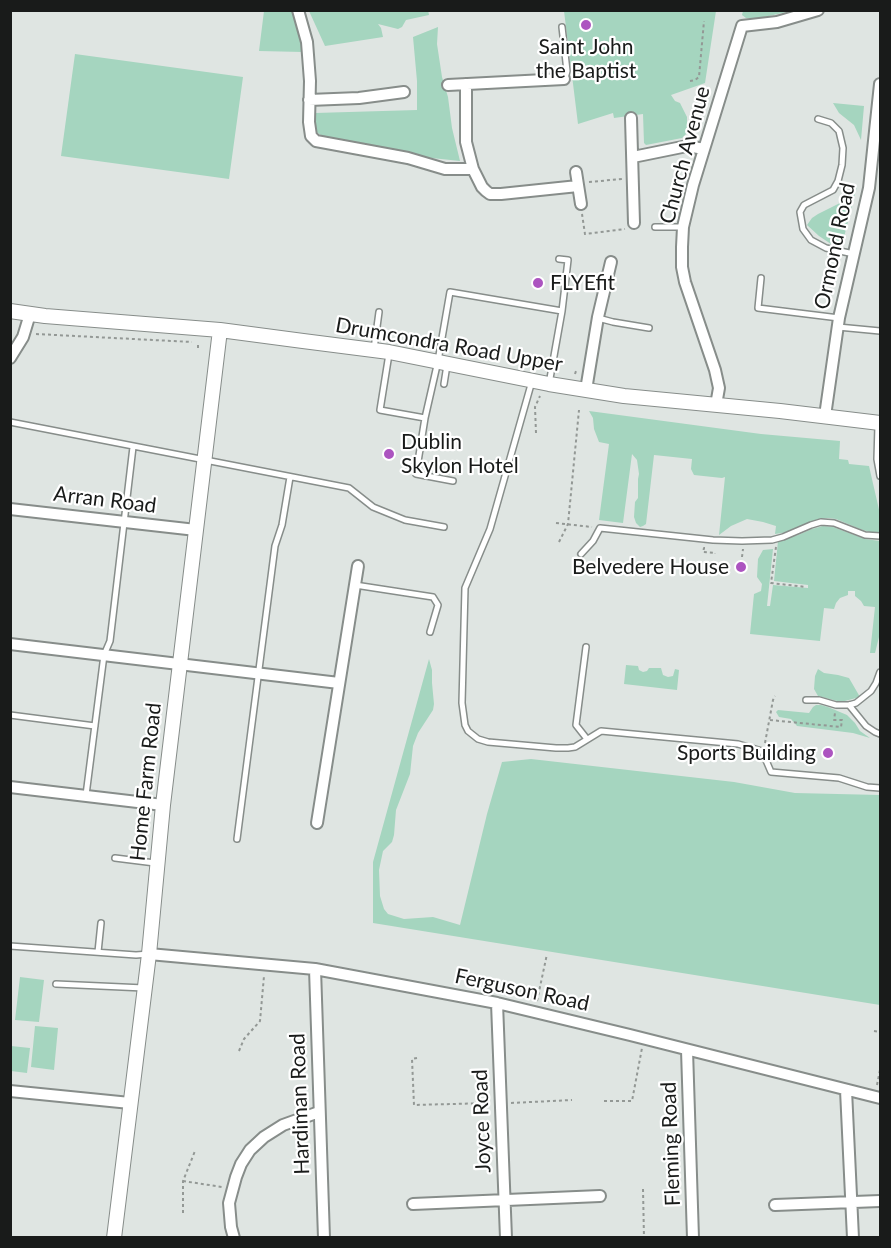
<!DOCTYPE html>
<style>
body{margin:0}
#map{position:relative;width:891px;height:1248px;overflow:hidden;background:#dfe5e2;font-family:Lato,sans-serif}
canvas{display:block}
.frame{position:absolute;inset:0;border:12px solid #191b1a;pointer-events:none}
</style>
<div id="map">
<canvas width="891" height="1248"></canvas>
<div class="frame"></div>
</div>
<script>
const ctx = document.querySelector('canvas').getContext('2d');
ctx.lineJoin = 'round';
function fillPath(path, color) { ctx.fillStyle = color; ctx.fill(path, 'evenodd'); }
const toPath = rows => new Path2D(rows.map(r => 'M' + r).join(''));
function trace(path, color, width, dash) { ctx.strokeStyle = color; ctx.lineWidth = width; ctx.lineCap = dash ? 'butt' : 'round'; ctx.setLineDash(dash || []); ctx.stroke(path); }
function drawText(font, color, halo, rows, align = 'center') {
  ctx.font = font + ' Lato,sans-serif'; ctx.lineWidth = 4.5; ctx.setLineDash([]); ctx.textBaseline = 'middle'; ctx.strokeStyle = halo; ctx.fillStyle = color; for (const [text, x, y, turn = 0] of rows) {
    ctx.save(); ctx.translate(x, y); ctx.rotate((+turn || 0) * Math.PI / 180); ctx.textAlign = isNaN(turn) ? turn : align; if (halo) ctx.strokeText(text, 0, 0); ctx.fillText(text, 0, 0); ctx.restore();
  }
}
fillPath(toPath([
 [428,10,429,15,406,20,402,27,398,29,378,24,381,28,383,37,325,46,309,11],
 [264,11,292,11,297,22,303,52,259,51],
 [564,11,716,11,705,83,671,95,675,101,680,103,687,117,687,133,682,138,646,145,644,143,643,114,614,118,613,113,578,124],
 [743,11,744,10,791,11,760,18,746,18,742,15],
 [438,27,437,44,442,77,448,97,452,128,460,161,422,157,366,144,324,137,315,131,315,113,417,110,417,81,413,37],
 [75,54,243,77,229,179,61,156],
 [833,103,864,106,861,140,854,125,839,113],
 [857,186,843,241,837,244,831,244,819,236,807,225,812,218,818,214,844,201,854,191],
 [589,411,761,434,840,441,839,459,848,460,849,464,869,466,880,514,880,532,873,533,860,529,836,519,828,518,815,520,796,529,782,533,775,534,776,526,763,522,747,519,731,526,719,535,725,477,722,478,694,475,691,469,692,459,654,455,646,524,643,526,640,527,636,523,634,517,635,502,638,498,638,479,639,474,637,460,632,454,623,523,599,520,609,444,599,442,594,429,593,418],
 [823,526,833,527,865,539,880,541,880,633,875,653,870,653,875,607,864,606,861,601,855,596,855,591,848,591,848,595,840,598,836,603,834,609,824,608,820,641,750,634,754,594,761,591,762,584,757,577,758,559,763,550,773,549,767,606,770,606,773,585,808,588,808,585,774,581,778,541,798,535,812,529],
 [429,659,432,670,432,683,434,704,433,710,418,733,413,746,410,774,396,810,394,835,392,842,383,851,379,870,380,896,384,909,388,914,404,919,433,917,460,925,487,814,502,762,531,759,734,782,795,793,880,795,880,1005,373,923,373,862],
 [626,665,638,666,639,670,643,672,647,671,649,668,661,668,663,675,668,677,673,676,675,669,679,670,677,690,624,684],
 [818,669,824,673,838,675,849,678,860,697,841,702,818,696,814,689,815,676],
 [816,705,821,705,828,707,847,715,855,723,860,731,870,738,853,733,797,726,791,719,779,717,776,712,778,710,809,713,813,707],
 [20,977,44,980,39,1022,15,1020],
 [35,1026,58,1028,54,1070,31,1067],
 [11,1046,30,1048,27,1073,11,1071]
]), '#a5d5bf');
const lane = toPath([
 [562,27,567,71,565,78],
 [818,119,831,123,839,131,843,148,842,165,838,181,833,190,804,205,800,212,803,229,811,240,826,248,854,254],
 [655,227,683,227],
 [559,259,568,260,562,311],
 [761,278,758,308,839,318],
 [598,318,613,322,649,328],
 [838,327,880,331],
 [374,349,379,312],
 [389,354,380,410,425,418,438,361,450,292,562,311,549,384],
 [532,381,490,529,465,588,462,703,465,725,468,731,478,739,488,742,556,748,568,748,575,747,601,731,738,744,762,751,771,772,839,778,867,787,880,788],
 [444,384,447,365],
 [425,418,416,474,453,481],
 [10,422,349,488,373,507,405,520,444,527],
 [878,425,877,459,880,476],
 [581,554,593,541,600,528,713,540,742,541,772,540,783,537,811,525,821,522,834,523,865,535,880,536],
 [355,585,433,597,438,605,430,632],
 [586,647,576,725,587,739],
 [806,700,819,700,836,705,849,705,856,703,871,691,876,683,880,672],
 [849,705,866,726,875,732,880,734],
 [10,715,95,726],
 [86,795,104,655,110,641,133,447],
 [237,839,275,546,282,525,290,477],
 [115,858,155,863],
 [10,946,136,955,149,954],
 [98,952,101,923],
 [56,984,144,988]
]);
const street = toPath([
 [298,10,307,42,310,81,309,122,311,136,316,141,408,158,445,169,473,169],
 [466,84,466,142,473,169,482,187,486,191,490,194,501,194,578,186],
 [448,85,564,79],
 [309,100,359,98,404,92],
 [631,118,634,223],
 [633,157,687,146,704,149],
 [576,172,581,204],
 [10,358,23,337,30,314],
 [586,390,598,317,611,262],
 [716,405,719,388,715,370,685,282,682,267,682,247,683,227,693,185,742,26,777,22,818,10],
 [825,416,839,318,869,188,880,84],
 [10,509,196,530],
 [10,644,339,683],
 [10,787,163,805],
 [317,823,358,566],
 [149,954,315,969,497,1003,630,1035,880,1098],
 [315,969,324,1238],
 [497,1003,506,1238],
 [687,1050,693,1238],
 [846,1090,853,1238],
 [10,1091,130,1103],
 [413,1204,600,1196],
 [775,1205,880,1201],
 [234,1238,231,1227,229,1203,236,1177,241,1164,250,1150,264,1137,283,1125,319,1112]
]);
const secondary = toPath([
 [10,311,45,316,220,330,303,341,389,352,549,384,624,396,780,411,880,423],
 [114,1238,149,954,163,805,220,330]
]);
trace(lane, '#878d8a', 8);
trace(street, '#878d8a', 14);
trace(secondary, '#878d8a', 16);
trace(toPath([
 [690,81,695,80,699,77,704,21],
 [589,182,622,179],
 [582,214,585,234,625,229],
 [36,334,192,342],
 [198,348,198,344],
 [480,357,482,349],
 [575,374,576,371],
 [536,433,535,407,540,396],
 [556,523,592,527],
 [559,542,568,524,579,410],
 [776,547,771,583,806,587],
 [705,548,704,548,703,552,715,553,715,554],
 [742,557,743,549],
 [770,720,841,727,842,720,834,720,835,713],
 [765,743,773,700,775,696],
 [537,1001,547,954],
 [874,1031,880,1032],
 [239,1051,244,1039,260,1021,264,976],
 [417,1058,412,1059,414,1105,490,1103],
 [877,1085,880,1070],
 [604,1101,632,1101,642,1048],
 [511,1103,572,1100],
 [183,1181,222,1187],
 [643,1189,644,1238],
 [183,1213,183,1181,195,1151]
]), '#939895', 2, [3, 3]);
trace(lane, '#fff', 5);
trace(street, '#fff', 10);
trace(secondary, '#fff', 14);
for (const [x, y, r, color] of [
 [586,25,6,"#ac54c0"],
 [538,283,6,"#ac54c0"],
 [389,454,6,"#ac54c0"],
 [741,567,6,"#ac54c0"],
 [828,753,6,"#ac54c0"]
]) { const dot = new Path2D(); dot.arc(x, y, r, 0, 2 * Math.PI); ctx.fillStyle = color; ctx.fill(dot); trace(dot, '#fff', 2); }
drawText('21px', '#191b1a', '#fff', [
 ["Saint John",586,47,"center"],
 ["the Baptist",586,71,"center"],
 ["FLYEfit",550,283],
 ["Dublin",401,442],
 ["Skylon Hotel",401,466],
 ["Belvedere House",729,567,"right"],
 ["Sports Building",816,753,"right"]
], 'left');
drawText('21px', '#191b1a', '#fff', [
 ["Church Avenue",685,155,-75],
 ["Ormond Road",835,246,-78],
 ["Drumcondra Road Upper",449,345,10],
 ["Arran Road",105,500,7],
 ["Home Farm Road",146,782,-84],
 ["Ferguson Road",522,990,12],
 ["Hardiman Road",300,1104,-92],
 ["Joyce Road",482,1121,-92],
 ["Fleming Road",671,1144,-92]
]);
</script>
